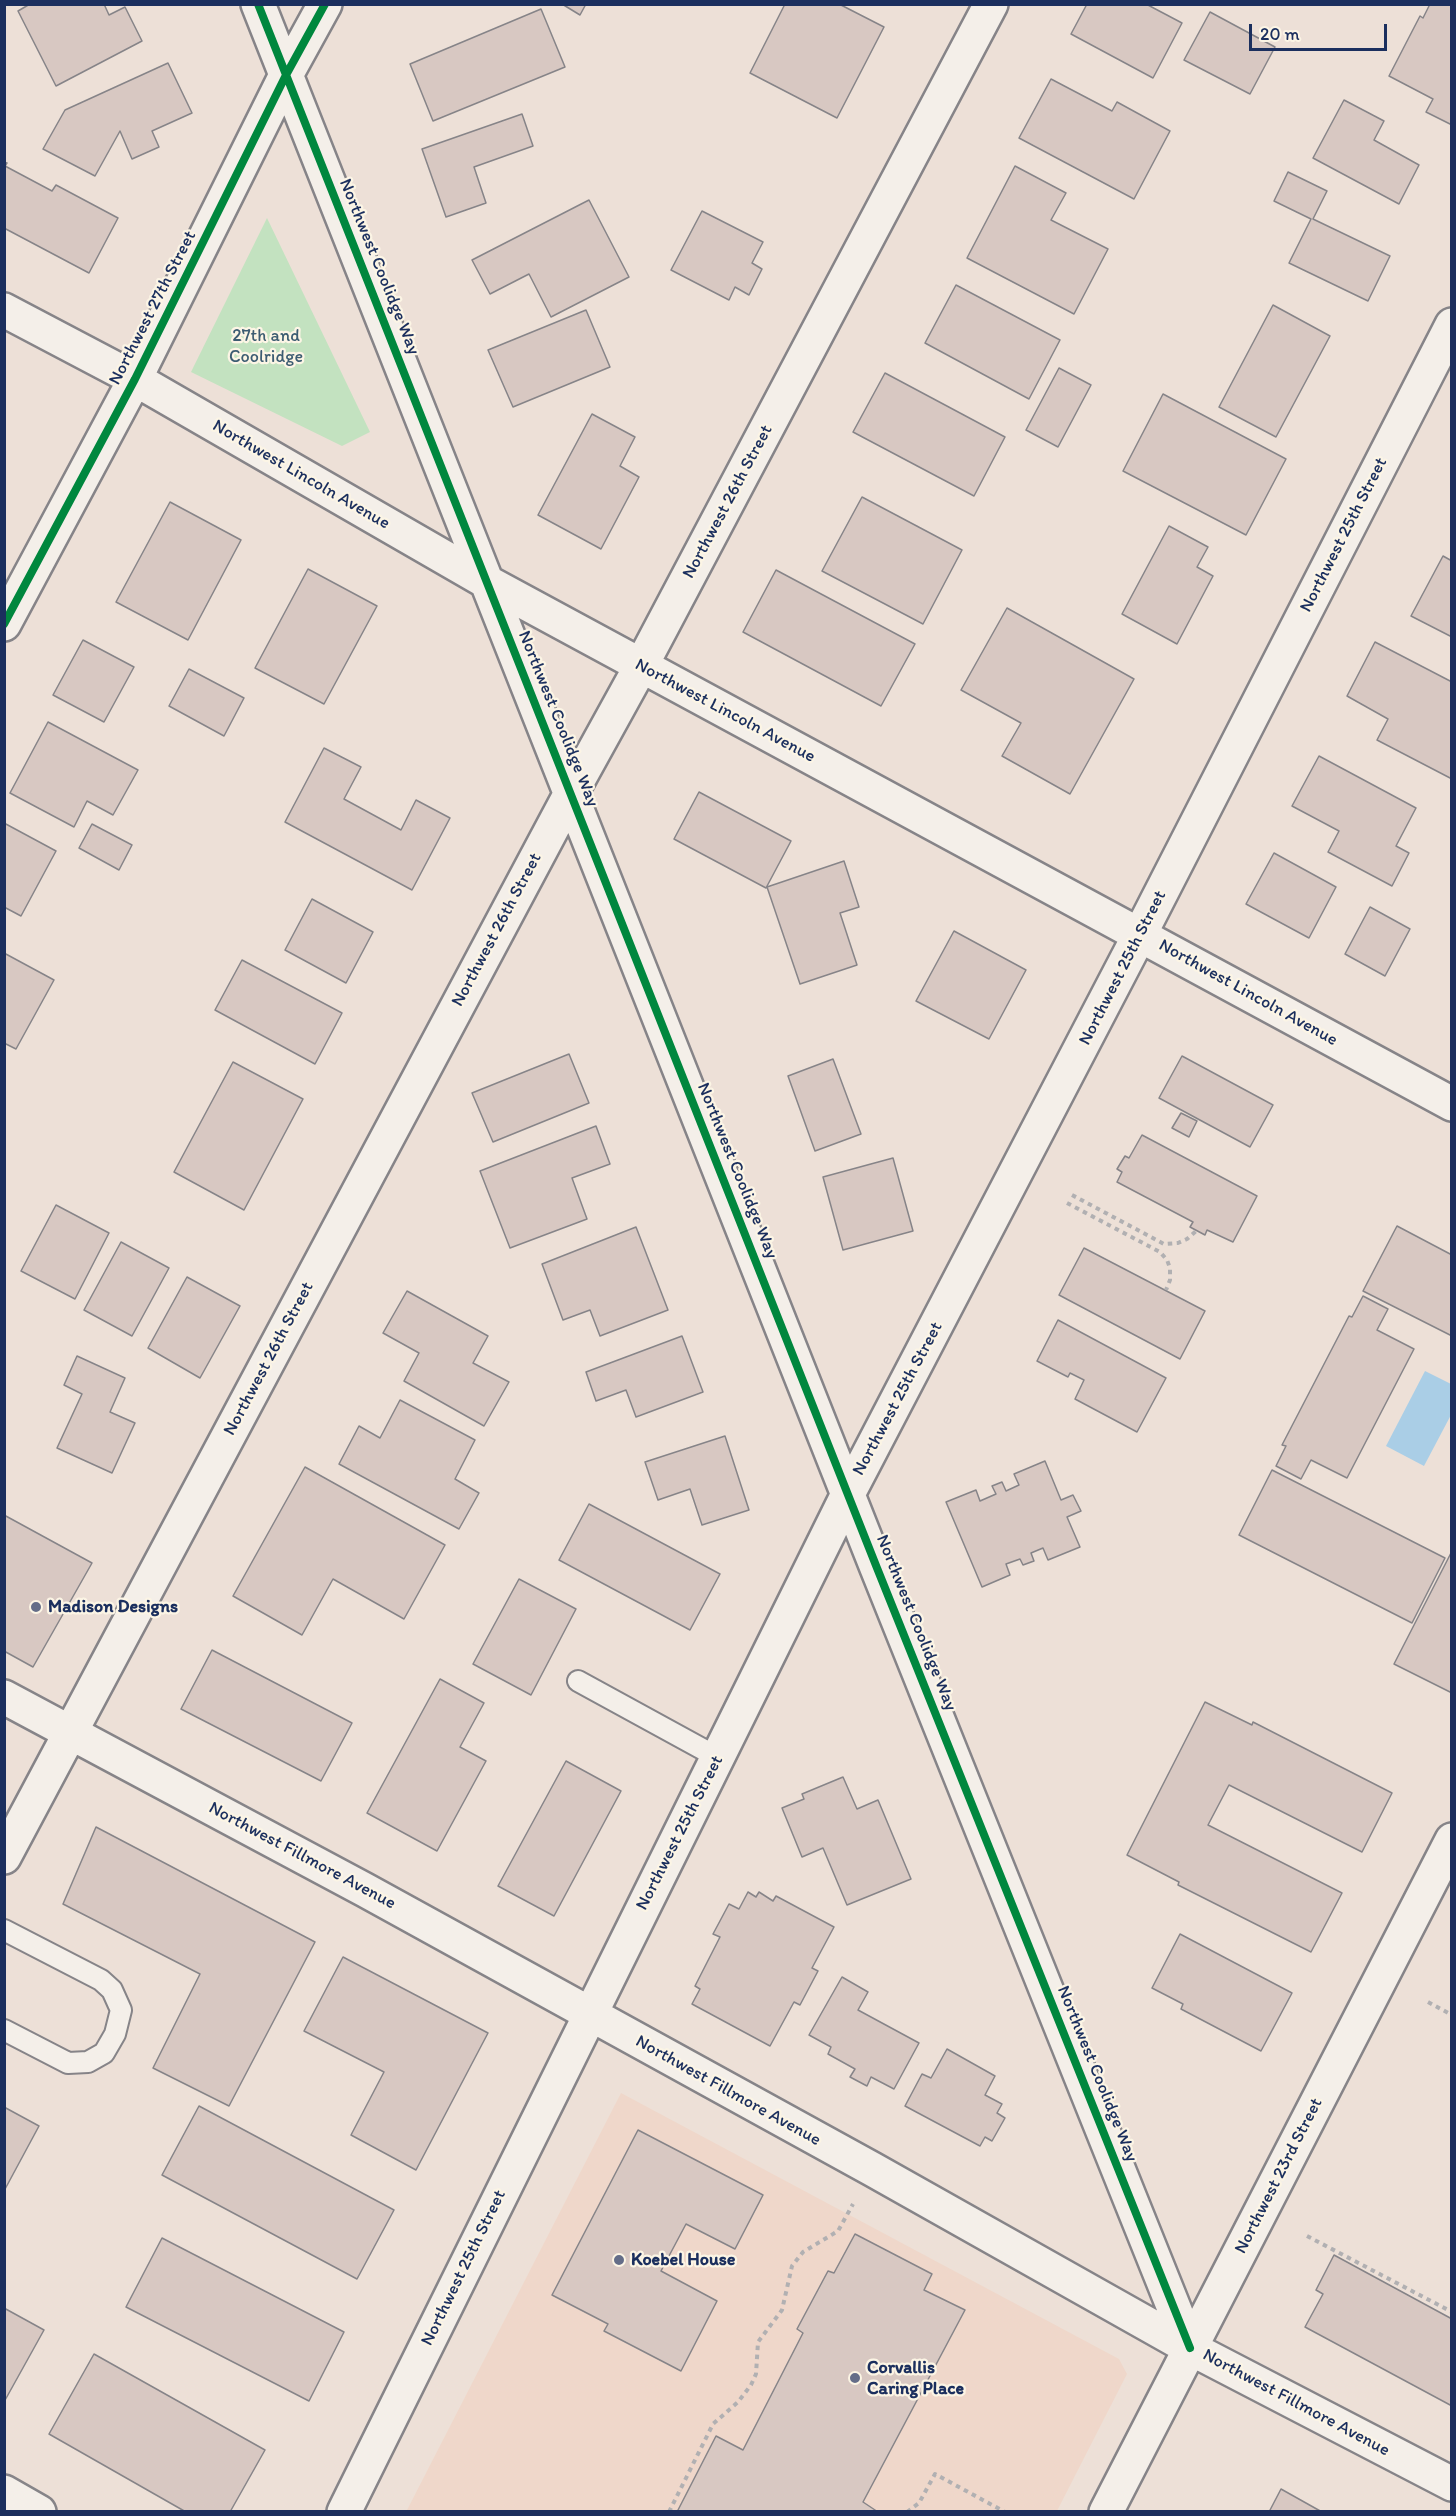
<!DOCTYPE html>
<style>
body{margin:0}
#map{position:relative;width:1456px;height:2516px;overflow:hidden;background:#ede0d7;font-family:Itim,sans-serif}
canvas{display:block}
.frame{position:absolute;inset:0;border:6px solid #1b2f5e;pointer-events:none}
.scale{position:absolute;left:1249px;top:24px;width:138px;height:27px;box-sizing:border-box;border:3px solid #1b2f5e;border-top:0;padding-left:8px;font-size:18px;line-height:21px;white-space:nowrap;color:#1b2f5e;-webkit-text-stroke:4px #fcf5e5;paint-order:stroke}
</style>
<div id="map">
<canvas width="1456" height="2516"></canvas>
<div class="frame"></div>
<div class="scale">20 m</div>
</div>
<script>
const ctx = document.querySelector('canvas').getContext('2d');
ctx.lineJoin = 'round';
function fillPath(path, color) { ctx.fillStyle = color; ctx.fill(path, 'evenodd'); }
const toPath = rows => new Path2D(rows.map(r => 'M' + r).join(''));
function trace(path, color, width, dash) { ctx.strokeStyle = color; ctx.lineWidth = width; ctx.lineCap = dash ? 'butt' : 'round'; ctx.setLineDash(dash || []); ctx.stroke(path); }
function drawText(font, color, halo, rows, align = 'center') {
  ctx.font = font + ' Itim,sans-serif'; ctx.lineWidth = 4.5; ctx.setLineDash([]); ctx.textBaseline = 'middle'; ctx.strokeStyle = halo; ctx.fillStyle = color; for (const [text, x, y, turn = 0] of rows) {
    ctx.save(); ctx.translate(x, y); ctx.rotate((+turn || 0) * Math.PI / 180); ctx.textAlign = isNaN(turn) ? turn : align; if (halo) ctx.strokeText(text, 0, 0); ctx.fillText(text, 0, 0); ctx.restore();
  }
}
fillPath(toPath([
 [621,2093,1119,2359,1127,2374,1057,2511,406,2512]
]), '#efd7ca');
fillPath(toPath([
 [267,218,370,432,342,446,191,372]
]), '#c3e2c0');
fillPath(toPath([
 [1425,1371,1451,1384,1452,1413,1424,1466,1386,1446]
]), '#aacee6');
const building = toPath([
 [30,4,104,4,109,15,125,7,142,41,56,86,18,11,30,4],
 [562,4,586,4,580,15,562,4],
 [785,4,839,4,884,27,837,118,750,73,785,4],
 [1087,4,1146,4,1182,23,1153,78,1071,34,1087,4],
 [1430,4,1452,4,1452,125,1426,112,1433,99,1389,76,1420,16,1423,18,1430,4],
 [541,9,565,67,433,121,410,64,541,9],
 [1210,12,1275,47,1250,94,1184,60,1210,12],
 [168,63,192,113,152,131,159,147,132,159,120,131,95,176,43,149,65,110,168,63],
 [1051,79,1112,111,1117,102,1170,131,1134,199,1019,138,1051,79],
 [1344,100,1384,121,1374,140,1419,165,1399,204,1313,158,1344,100],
 [522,114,533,146,474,167,486,203,446,217,422,149,522,114],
 [4,162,7,163,5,166,52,191,56,185,118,218,89,273,4,228,4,162],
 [1015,166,1066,193,1051,220,1108,249,1074,314,967,258,1015,166],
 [1288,172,1327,191,1313,219,1390,256,1368,301,1289,263,1311,219,1274,201,1288,172],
 [589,200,629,277,551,317,529,274,490,294,472,260,589,200],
 [702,211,763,242,752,263,762,269,749,295,735,287,729,300,671,270,702,211],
 [956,285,1060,340,1029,399,925,343,956,285],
 [1273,305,1330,336,1276,437,1219,407,1273,305],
 [586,310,610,367,513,407,488,350,586,310],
 [1059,368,1091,385,1058,447,1026,430,1059,368],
 [885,373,1005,437,974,496,853,432,885,373],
 [1163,394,1286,459,1246,535,1123,471,1163,394],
 [592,414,635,437,620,466,639,477,601,549,538,515,592,414],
 [862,497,962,550,923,624,822,571,862,497],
 [170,502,241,540,188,640,116,602,170,502],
 [1169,526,1208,547,1197,567,1213,576,1177,644,1122,614,1169,526],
 [1443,556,1452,561,1452,637,1411,616,1443,556],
 [308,569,377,606,324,704,255,668,308,569],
 [776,570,915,644,881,706,743,632,776,570],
 [1007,608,1134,679,1070,794,1002,756,1021,723,961,690,1007,608],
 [83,640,134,667,104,722,53,695,83,640],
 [1375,642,1452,682,1452,779,1377,740,1388,719,1347,696,1375,642],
 [189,669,244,698,224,736,169,706,189,669],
 [48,722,138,770,113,815,87,801,74,827,10,793,48,722],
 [324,748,361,767,344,799,401,830,416,800,450,818,412,890,285,822,324,748],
 [1319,756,1416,808,1396,846,1409,853,1392,886,1328,852,1339,831,1292,806,1319,756],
 [699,792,791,841,766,888,674,839,699,792],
 [4,823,56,851,21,916,4,907,4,823],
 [92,824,132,845,119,870,79,848,92,824],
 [1274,853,1336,887,1309,938,1246,904,1274,853],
 [844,861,859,907,840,913,857,965,800,984,767,887,844,861],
 [312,899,373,932,346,983,285,950,312,899],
 [1370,907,1410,929,1385,976,1345,954,1370,907],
 [954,931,1026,970,989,1039,916,1001,954,931],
 [4,953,54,980,16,1049,4,1043,4,953],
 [242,960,342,1013,315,1064,215,1010,242,960],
 [569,1054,589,1103,493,1142,472,1093,569,1054],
 [1182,1056,1273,1105,1250,1147,1159,1098,1182,1056],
 [833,1059,861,1134,815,1151,788,1076,833,1059],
 [233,1062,303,1099,244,1210,174,1172,233,1062],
 [1181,1113,1197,1121,1189,1137,1172,1128,1181,1113],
 [596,1126,610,1164,572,1178,587,1219,510,1248,480,1171,596,1126],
 [1142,1135,1257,1196,1233,1242,1207,1230,1205,1235,1190,1227,1193,1222,1117,1182,1122,1172,1117,1169,1125,1156,1129,1158,1142,1135],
 [893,1158,913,1231,843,1250,823,1177,893,1158],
 [56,1205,109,1233,75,1299,21,1271,56,1205],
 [1397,1226,1452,1255,1452,1336,1363,1291,1397,1226],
 [636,1227,668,1310,600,1336,590,1310,563,1320,542,1264,636,1227],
 [121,1242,169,1268,132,1336,84,1310,121,1242],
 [1084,1248,1205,1311,1180,1359,1059,1295,1084,1248],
 [187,1277,240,1306,200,1378,148,1348,187,1277],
 [407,1291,488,1336,473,1363,509,1382,484,1426,404,1381,419,1353,383,1333,407,1291],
 [1363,1296,1388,1309,1377,1330,1414,1349,1347,1478,1311,1460,1301,1479,1276,1466,1286,1446,1282,1445,1349,1316,1352,1317,1363,1296],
 [1058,1320,1166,1378,1137,1432,1075,1399,1084,1380,1070,1373,1068,1377,1037,1361,1058,1320],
 [682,1336,703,1392,636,1417,626,1390,596,1401,586,1372,682,1336],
 [77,1356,125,1378,110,1412,135,1423,112,1473,57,1448,82,1394,64,1385,77,1356],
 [400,1400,475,1440,455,1479,479,1493,459,1529,339,1464,359,1426,380,1438,400,1400],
 [725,1436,749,1510,702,1525,690,1489,658,1500,645,1462,725,1436],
 [1045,1461,1061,1500,1073,1495,1081,1511,1067,1517,1080,1547,1048,1560,1043,1548,1031,1553,1034,1561,1023,1565,1020,1559,1006,1564,1010,1575,982,1587,946,1502,976,1490,980,1501,996,1494,992,1486,1002,1482,1006,1491,1019,1485,1014,1474,1045,1461],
 [305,1467,445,1545,404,1619,333,1579,302,1635,233,1596,305,1467],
 [1272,1470,1445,1558,1412,1623,1239,1535,1272,1470],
 [589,1504,720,1574,690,1630,559,1560,589,1504],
 [4,1515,92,1563,33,1667,4,1651,4,1515],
 [1452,1551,1452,1693,1394,1664,1452,1551],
 [519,1579,576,1609,531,1695,473,1664,519,1579],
 [212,1650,352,1723,321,1781,181,1709,212,1650],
 [440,1679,484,1703,460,1747,486,1761,437,1851,367,1813,440,1679],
 [1205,1702,1252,1725,1253,1722,1392,1793,1362,1852,1229,1785,1208,1825,1342,1893,1311,1952,1178,1885,1179,1882,1127,1855,1205,1702],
 [566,1761,621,1791,554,1916,498,1886,566,1761],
 [843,1777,857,1809,878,1800,911,1879,847,1905,823,1848,802,1857,782,1808,804,1799,802,1794,843,1777],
 [96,1827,315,1942,229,2106,153,2068,200,1974,63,1904,96,1827],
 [748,1892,756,1897,759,1892,773,1901,776,1896,834,1927,812,1968,818,1971,800,2005,794,2002,770,2046,692,2004,700,1989,695,1986,720,1937,713,1934,729,1904,739,1909,748,1892],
 [1180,1934,1292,1993,1261,2051,1181,2009,1183,2004,1152,1988,1180,1934],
 [343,1957,488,2033,416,2170,351,2135,384,2072,304,2031,343,1957],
 [842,1977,868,1992,858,2010,919,2043,894,2089,871,2077,867,2086,850,2077,855,2069,828,2054,831,2047,809,2035,842,1977],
 [947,2049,995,2076,985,2095,1002,2104,997,2113,1005,2118,992,2141,985,2137,980,2146,905,2106,922,2074,931,2078,947,2049],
 [199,2106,394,2210,357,2279,162,2175,199,2106],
 [4,2107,39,2126,4,2191,4,2107],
 [638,2130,763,2195,735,2249,686,2224,661,2271,717,2301,681,2371,604,2331,608,2324,552,2295,638,2130],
 [855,2234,932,2274,924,2290,965,2310,863,2502,878,2512,677,2512,716,2436,743,2450,803,2333,797,2329,828,2271,834,2273,855,2234],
 [162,2238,344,2332,309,2401,126,2307,162,2238],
 [1334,2255,1452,2319,1452,2406,1305,2327,1323,2294,1316,2290,1334,2255],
 [4,2308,44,2330,4,2402,4,2308],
 [94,2354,265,2450,230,2512,186,2512,49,2434,94,2354],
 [1281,2489,1322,2512,1269,2512,1281,2489]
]);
fillPath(building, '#d8c8c2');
trace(building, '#868488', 1.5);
const lane = toPath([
 [578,1681,717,1757],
 [4,1930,101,1980,112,1990,121,2010,115,2034,104,2053,88,2062,68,2063,4,2030]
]);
const street = toPath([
 [258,4,877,1568,1190,2348],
 [4,310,135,379,487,582,1452,1104],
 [4,624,135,379,286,75,325,4],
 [4,1697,365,1890,872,2169,1190,2348,1452,2484],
 [4,1857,571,793,641,666,991,4],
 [4,2492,39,2512],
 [344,2512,848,1494,1140,934,1452,325],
 [1106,2512,1452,1840]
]);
trace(lane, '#868488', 24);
trace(street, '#868488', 38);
trace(toPath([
 [1072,1195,1164,1244,1178,1243,1187,1239,1196,1231],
 [1067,1203,1160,1252,1167,1260,1170,1268,1170,1280,1166,1290],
 [1428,2002,1452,2015],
 [1307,2236,1452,2312],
 [669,2512,713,2424,738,2402,751,2385,756,2374,758,2342,782,2310,792,2266,803,2252,838,2231,853,2204],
 [907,2512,919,2503,935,2474,1005,2512]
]), '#b1b0b2', 4, [4.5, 4.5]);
trace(lane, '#f4efe9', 20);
trace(street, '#f4efe9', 33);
trace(toPath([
 [258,4,877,1568,1190,2348],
 [4,624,135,379,286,75,325,4]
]), '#00873e', 8);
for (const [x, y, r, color] of [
 [36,1607,6,"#646d88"],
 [619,2260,6,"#646d88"],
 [855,2378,6,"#646d88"]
]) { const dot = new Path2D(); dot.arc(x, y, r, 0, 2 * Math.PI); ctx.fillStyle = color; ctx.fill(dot); trace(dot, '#fcf5e5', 2); }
drawText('18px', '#1b2f5e', '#fcf5e5', [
 ["Northwest Coolidge Way",379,267,68],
 ["Northwest 27th Street",153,308,-63],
 ["Northwest Lincoln Avenue",301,475,30],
 ["Northwest 26th Street",728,502,-62],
 ["Northwest 25th Street",1344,535,-63],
 ["Northwest Lincoln Avenue",725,711,28],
 ["Northwest Coolidge Way",558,719,68],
 ["Northwest 26th Street",497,930,-62],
 ["Northwest 25th Street",1123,968,-63],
 ["Northwest Lincoln Avenue",1248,993,29],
 ["Northwest Coolidge Way",737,1171,68],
 ["Northwest 26th Street",269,1359,-62],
 ["Northwest 25th Street",898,1399,-62],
 ["Northwest Coolidge Way",916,1623,68],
 ["Northwest 25th Street",680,1833,-63],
 ["Northwest Fillmore Avenue",302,1856,28],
 ["Northwest Coolidge Way",1097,2074,68],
 ["Northwest Fillmore Avenue",728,2091,29],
 ["Northwest 23rd Street",1279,2176,-63],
 ["Northwest 25th Street",464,2268,-64],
 ["Northwest Fillmore Avenue",1296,2403,28]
]);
drawText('18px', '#3c5c72', '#fcf5e5', [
 ["27th and",266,336],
 ["Coolridge",266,357]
]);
drawText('bold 18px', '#1b2f5e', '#fcf5e5', [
 ["Madison Designs",48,1607],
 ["Koebel House",631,2260],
 ["Corvallis",867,2368],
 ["Caring Place",867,2389]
], 'left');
</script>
